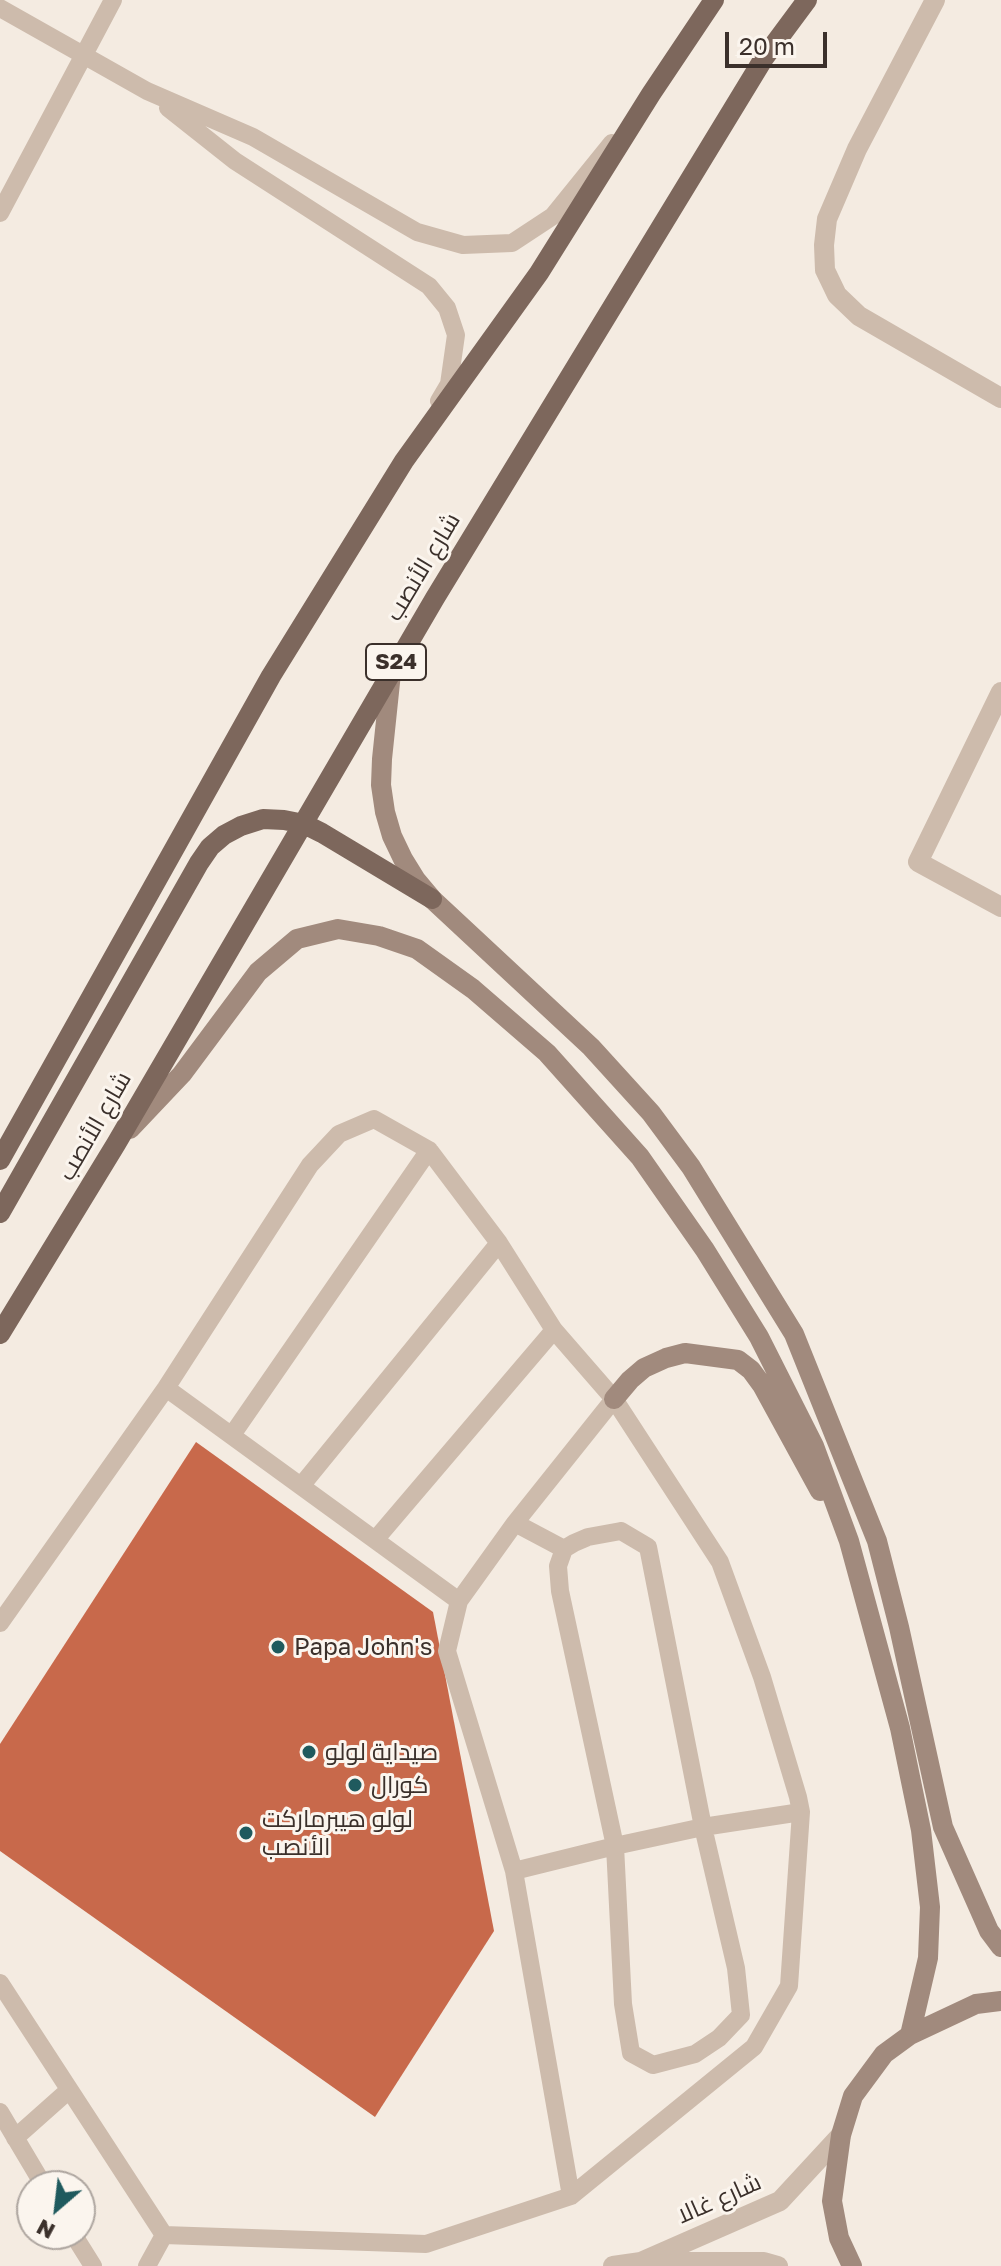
<!DOCTYPE html>
<meta charset="utf-8">
<style>
body{margin:0}
#map{position:relative;width:1001px;height:2266px;overflow:hidden;background:#f4ebe1;font-family:"Golos Text",sans-serif}
canvas{display:block}
.north{position:absolute;left:16px;top:2170px;width:80px;height:80px;box-sizing:border-box;background:#fbf5ee;border:2px solid #aea6a0;border-radius:50%;rotate:208deg;font-size:22px;font-weight:700;line-height:32px;text-align:center;color:#3b302b}
.north::after{content:'';display:block;margin:auto;width:28px;height:36px;background:#1f5a5e;clip-path:polygon(50% 0,100% 100%,50% 72%,0 100%)}
.scale{position:absolute;left:725px;top:32px;width:102px;height:36px;box-sizing:border-box;border:4px solid #3b302b;border-top:0;padding-left:10px;font-size:24px;line-height:28px;white-space:nowrap;color:#3b302b;-webkit-text-stroke:6px #fbf5ee;paint-order:stroke}
</style>
<div id="map">
<canvas width="1001" height="2266"></canvas>
<div class="north">N</div>
<div class="scale">20 m</div>
</div>
<script>
const ctx = document.querySelector('canvas').getContext('2d');
ctx.lineJoin = 'round';
function fillPath(path, color) { ctx.fillStyle = color; ctx.fill(path, 'evenodd'); }
const toPath = rows => new Path2D(rows.map(r => 'M' + r).join(''));
function trace(path, color, width, dash) { ctx.strokeStyle = color; ctx.lineWidth = width; ctx.lineCap = dash ? 'butt' : 'round'; ctx.setLineDash(dash || []); ctx.stroke(path); }
function drawText(font, color, halo, rows, align = 'center') {
  ctx.font = font + ' "Golos Text",Cairo,sans-serif'; ctx.lineWidth = 6; ctx.setLineDash([]); ctx.textBaseline = 'middle'; ctx.strokeStyle = halo; ctx.fillStyle = color; for (const [text, x, y, turn = 0] of rows) {
    ctx.save(); ctx.translate(x, y); ctx.rotate((+turn || 0) * Math.PI / 180); ctx.textAlign = isNaN(turn) ? turn : align; if (halo) ctx.strokeText(text, 0, 0); ctx.fillText(text, 0, 0); ctx.restore();
  }
}
fillPath(toPath([
 [196,1442,433,1612,494,1931,375,2117,0,1851,0,1744]
]), '#c8694b');
trace(toPath([
 [0,8,147,91,253,137,417,232,463,245,512,243,553,216,612,143],
 [168,108,235,161,429,286,447,308,456,335,449,384,439,401],
 [0,213,113,0],
 [166,1388,459,1601],
 [232,1435,429,1150],
 [301,1486,499,1243],
 [515,1523,564,1549],
 [621,1531,648,1547,703,1827,736,1968,741,2015,719,2038,695,2054,653,2065,631,2053,623,2004,615,1846,560,1591,558,1566,564,1549,574,1543,588,1537,621,1531],
 [375,1540,554,1330],
 [0,1623,166,1388,310,1165,339,1134,374,1119,429,1150,499,1243,554,1330,614,1399,720,1562,762,1677,798,1797,801,1812,789,1986,754,2047,571,2196,426,2244,164,2235],
 [514,1871,615,1846,703,1827,801,1812],
 [0,1983,164,2235],
 [0,2112,44,2186],
 [15,2138,69,2090],
 [571,2196,514,1871,447,1651,459,1601,515,1523,614,1399],
 [73,2234,93,2266],
 [147,2266,164,2235]
]), '#cdbbac', 18);
trace(toPath([
 [935,0,857,149,827,219,824,245,825,270,837,295,859,316,1001,398],
 [1001,692,918,862,1001,907],
 [641,2262,780,2201,841,2135],
 [613,2266,641,2262,764,2262,778,2266]
]), '#cdbbac', 20);
trace(toPath([
 [391,673,382,759,381,785,385,812,392,836,403,859,416,880,432,899,591,1047,651,1113,691,1167,794,1334,877,1541,899,1627,943,1827,989,1931,1001,1947],
 [130,1129,182,1074,258,972,297,939,338,929,379,936,417,949,473,989,547,1053,640,1157,705,1250,759,1337,814,1446,849,1541,900,1728,921,1830,930,1907,928,1958,910,2035],
 [614,1399,630,1380,644,1368,666,1358,685,1353,738,1360,751,1370,762,1385,820,1491],
 [852,2266,839,2238,832,2201,841,2135,853,2096,884,2054,910,2035,976,2004,1001,2001]
]), '#a18a7d', 20);
trace(toPath([
 [0,1160,271,676,404,461,539,273,651,94,714,0],
 [0,1213,199,863,210,847,224,835,241,826,263,819,284,820,304,824,322,833,432,899],
 [0,1334,116,1144,435,598,764,58,807,0]
]), '#7d675c', 20);
for (const [x, y, r, color] of [
 [278,1647,8,"#1f5a5e"],
 [309,1752,8,"#1f5a5e"],
 [355,1785,8,"#1f5a5e"],
 [246,1833,8,"#1f5a5e"]
]) { const dot = new Path2D(); dot.arc(x, y, r, 0, 2 * Math.PI); ctx.fillStyle = color; ctx.fill(dot); trace(dot, '#fbf5ee', 3); }
for (const [x, y, w] of [
 [396,662,60]
]) { const box = new Path2D(); box.roundRect(x - w / 2, y - 18, w, 36, 6); ctx.fillStyle = '#fbf5ee'; ctx.fill(box); trace(box, '#3b302b', 2); }
drawText('bold 22px', '#3b302b', null, [
 ["S24",396,662]
]);
drawText('24px', '#3b302b', '#fbf5ee', [
 ["شارع الأنصب",423,567,-59],
 ["شارع الأنصب",95,1126,-60],
 ["شارع غالا",719,2199,-24]
]);
drawText('24px', '#3b302b', '#fbf5ee', [
 ["Papa John's",294,1647],
 ["صيداية لولو",325,1752],
 ["كورال",371,1785],
 ["لولو ه‍يبرماركت",262,1819],
 ["الأنصب",262,1847]
], 'left');
</script>
